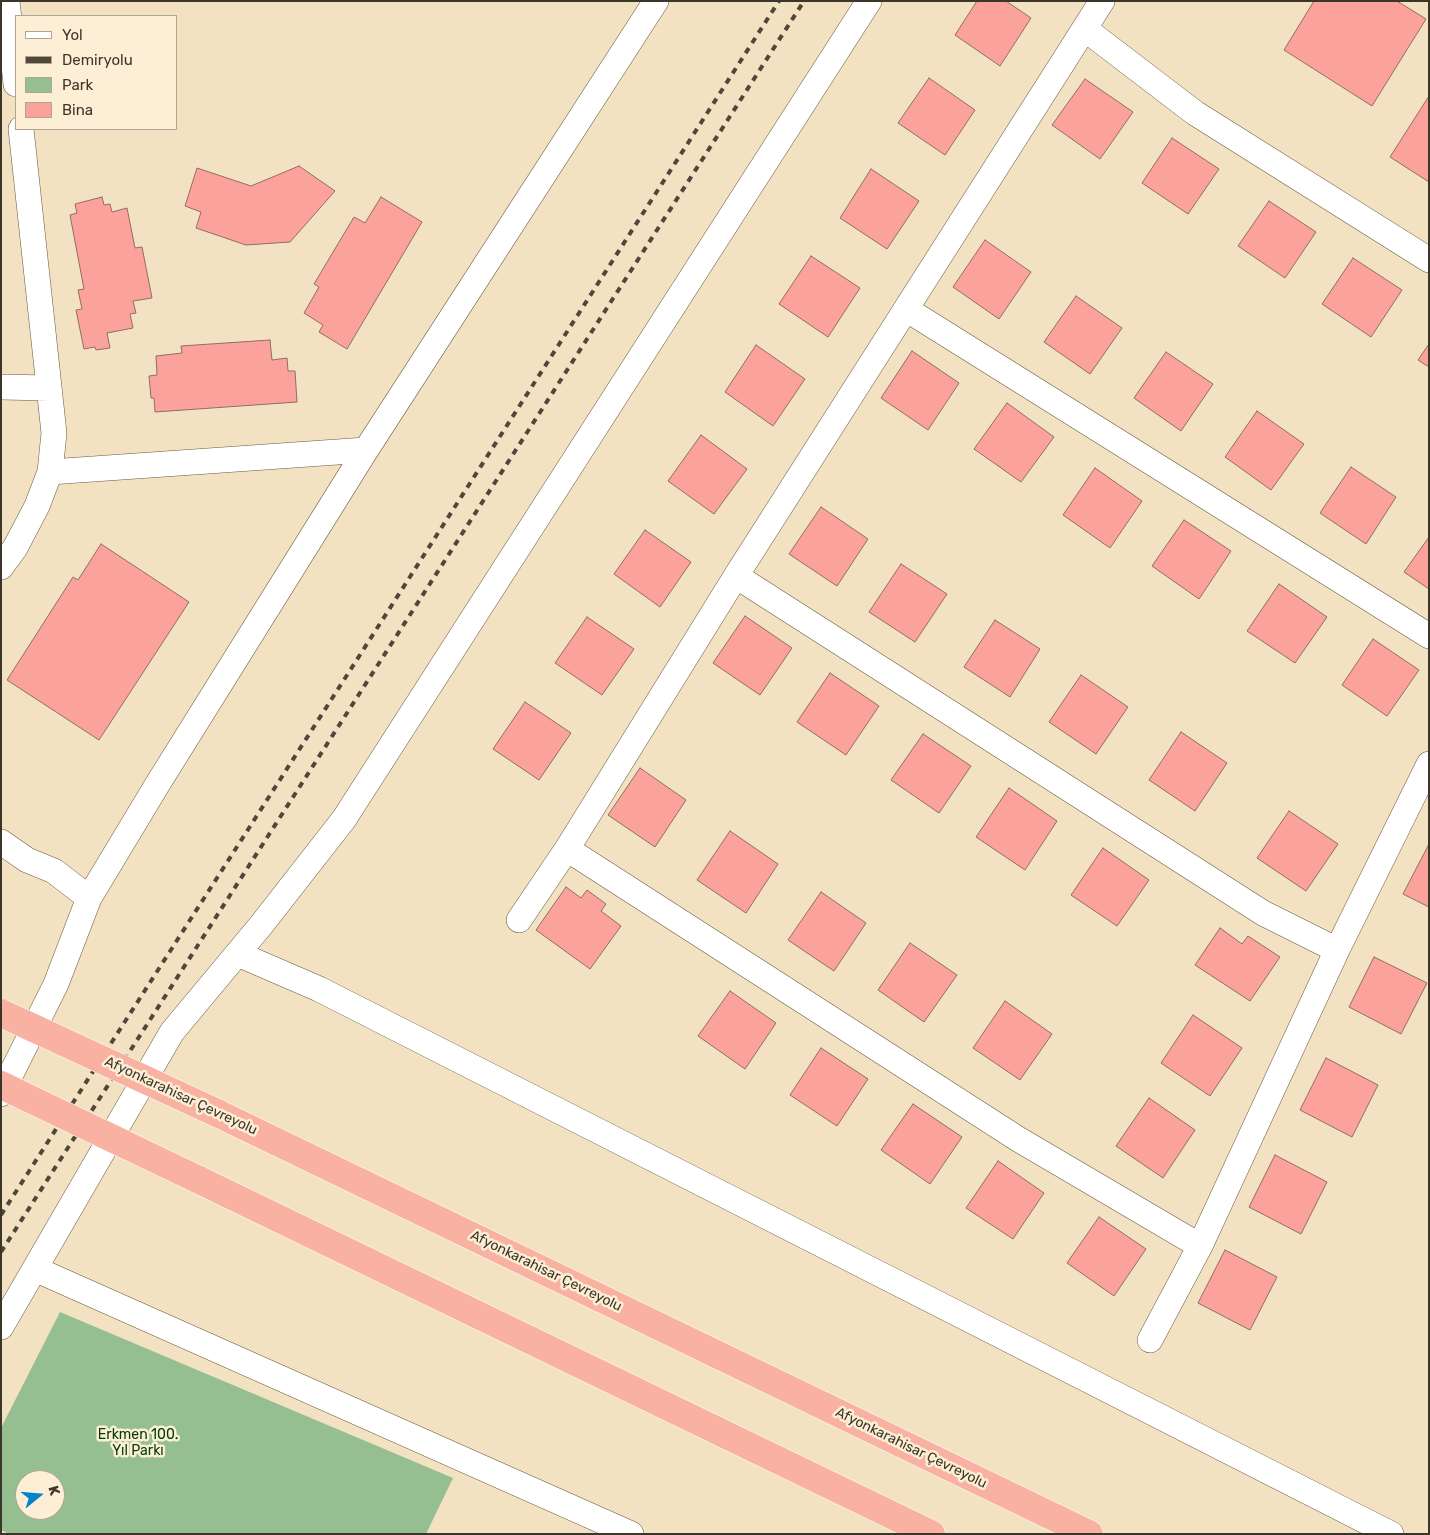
<!DOCTYPE html>
<meta charset="utf-8">
<style>
body{margin:0}
#map{position:relative;width:1430px;height:1535px;overflow:hidden;background:#f2e2c2;font-family:Rubik,sans-serif}
canvas{display:block}
.frame{position:absolute;inset:0;border:2px solid #3c3529;pointer-events:none}
.legend{position:absolute;left:15px;top:15px;width:162px;height:115px;box-sizing:border-box;background:#fdefd6;border:1px solid #b0a591;margin:0;padding:6px 9px;list-style:none;font-size:15px;color:#3c3529}
.legend li{display:flex;align-items:center;gap:10px;height:25px}
.legend b{width:25px;border:1px solid #b0a591}
.north{position:absolute;left:15px;top:1470px;width:50px;height:50px;box-sizing:border-box;background:#fdefd6;border:1px solid #b0a591;border-radius:50%;rotate:73deg;font-size:14px;font-weight:700;line-height:20px;text-align:center;color:#3c3529}
.north::after{content:'';display:block;margin:auto;width:18px;height:22px;background:#0085cc;clip-path:polygon(50% 0,100% 100%,50% 72%,0 100%)}
</style>
<div id="map">
<canvas width="1430" height="1535"></canvas>
<div class="frame"></div>
<ul class="legend">
<li><b style="height:6px;background:#fff"></b>Yol</li>
<li><b style="height:6px;background:#4f4739"></b>Demiryolu</li>
<li><b style="height:14px;background:#95be91"></b>Park</li>
<li><b style="height:14px;background:#fba39b"></b>Bina</li>
</ul>
<div class="north">K</div>
</div>
<script>
const ctx = document.querySelector('canvas').getContext('2d');
ctx.lineJoin = 'round';
function fillPath(path, color) { ctx.fillStyle = color; ctx.fill(path, 'evenodd'); }
const toPath = rows => new Path2D(rows.map(r => 'M' + r).join(''));
function trace(path, color, width, dash) { ctx.strokeStyle = color; ctx.lineWidth = width; ctx.lineCap = dash ? 'butt' : 'round'; ctx.setLineDash(dash || []); ctx.stroke(path); }
function drawText(font, color, halo, rows, align = 'center') {
  ctx.font = font + ' Rubik,sans-serif'; ctx.lineWidth = 5; ctx.setLineDash([]); ctx.textBaseline = 'middle'; ctx.strokeStyle = halo; ctx.fillStyle = color; for (const [text, x, y, turn = 0] of rows) {
    ctx.save(); ctx.translate(x, y); ctx.rotate((+turn || 0) * Math.PI / 180); ctx.textAlign = isNaN(turn) ? turn : align; if (halo) ctx.strokeText(text, 0, 0); ctx.fillText(text, 0, 0); ctx.restore();
  }
}
fillPath(toPath([
 [60,1312,453,1478,426,1534,9,1534,1,1530,1,1428],
 [25,1480,55,1480,55,1510,25,1510]
]), '#95be91');
const building = toPath([
 [977,1,1006,1,1031,18,1000,66,955,35,977,1],
 [1314,1,1397,1,1426,19,1372,106,1284,50,1314,1],
 [929,78,975,110,945,155,898,123,929,78],
 [1085,79,1133,112,1100,159,1052,125,1085,79],
 [1429,96,1429,182,1390,157,1429,96],
 [1172,138,1219,169,1188,214,1142,183,1172,138],
 [299,166,335,191,290,242,246,245,196,228,201,212,185,206,197,168,251,186,299,166],
 [871,169,919,201,887,249,840,218,871,169],
 [102,197,104,205,110,204,112,212,127,208,135,248,142,247,152,298,133,301,136,313,130,314,133,328,107,333,110,348,96,350,95,347,84,349,76,310,82,309,78,290,84,289,70,215,77,213,75,204,102,197],
 [381,197,422,222,347,349,319,332,323,325,304,313,319,287,314,284,354,217,365,223,381,197],
 [1269,201,1316,232,1285,278,1238,246,1269,201],
 [985,240,1031,272,999,319,953,287,985,240],
 [811,256,860,288,828,337,779,304,811,256],
 [1353,258,1402,290,1371,337,1322,304,1353,258],
 [1076,296,1122,328,1090,374,1044,342,1076,296],
 [270,340,272,360,287,358,288,371,295,371,297,402,155,412,154,398,151,398,149,376,157,375,156,356,182,353,181,346,270,340],
 [1429,344,1429,367,1418,360,1429,344],
 [756,345,805,379,773,426,725,392,756,345],
 [912,351,959,383,928,430,881,398,912,351],
 [1166,352,1213,384,1181,431,1134,398,1166,352],
 [1007,403,1054,437,1021,482,974,449,1007,403],
 [1257,411,1304,444,1271,490,1225,457,1257,411],
 [701,435,747,469,714,514,668,481,701,435],
 [1351,467,1396,497,1366,544,1320,513,1351,467],
 [1095,468,1142,501,1110,548,1063,515,1095,468],
 [821,507,868,539,837,586,789,554,821,507],
 [1184,520,1231,551,1199,599,1152,566,1184,520],
 [645,530,691,562,660,607,614,574,645,530],
 [1429,537,1429,589,1404,572,1429,537],
 [101,544,189,602,99,740,7,680,73,577,78,580,101,544],
 [901,564,947,594,915,642,869,612,901,564],
 [1279,584,1327,617,1295,663,1247,631,1279,584],
 [745,616,792,648,760,695,713,663,745,616],
 [587,617,634,649,602,695,555,663,587,617],
 [995,620,1040,649,1010,697,964,667,995,620],
 [1373,639,1419,670,1387,716,1342,685,1373,639],
 [830,673,879,706,846,755,797,722,830,673],
 [1081,675,1128,707,1096,754,1049,722,1081,675],
 [525,702,571,733,539,780,493,749,525,702],
 [1181,732,1227,763,1195,811,1149,780,1181,732],
 [923,734,971,766,939,813,891,780,923,734],
 [640,768,686,800,655,847,608,815,640,768],
 [1009,788,1057,821,1025,870,976,837,1009,788],
 [1289,811,1338,844,1306,891,1257,858,1289,811],
 [730,831,778,864,746,913,697,880,730,831],
 [1429,844,1429,907,1403,894,1429,844],
 [1103,848,1149,880,1117,926,1071,895,1103,848],
 [566,887,581,898,587,890,606,904,601,911,621,926,590,969,536,930,566,887],
 [821,892,866,923,834,971,788,940,821,892],
 [1220,928,1242,944,1248,936,1280,957,1250,1001,1195,965,1220,928],
 [910,943,957,975,924,1022,878,990,910,943],
 [1374,957,1427,983,1401,1034,1349,1007,1374,957],
 [730,991,776,1023,745,1069,698,1036,730,991],
 [1005,1001,1052,1034,1020,1080,973,1048,1005,1001],
 [1193,1015,1242,1048,1210,1096,1161,1063,1193,1015],
 [821,1048,868,1079,837,1126,790,1095,821,1048],
 [1326,1058,1378,1085,1352,1137,1300,1110,1326,1058],
 [1149,1098,1195,1130,1163,1178,1116,1146,1149,1098],
 [913,1104,962,1137,930,1184,881,1150,913,1104],
 [1275,1155,1327,1182,1301,1234,1249,1207,1275,1155],
 [998,1161,1044,1193,1013,1239,966,1208,998,1161],
 [1099,1217,1146,1249,1114,1296,1067,1263,1099,1217],
 [1225,1250,1277,1277,1250,1330,1198,1303,1225,1250]
]);
fillPath(building, '#fba39b');
trace(building, '#8f6c68', 1);
const street = toPath([
 [7,1,16,84],
 [1085,29,1195,113,1429,260],
 [906,309,1429,636],
 [1,387,49,388],
 [50,472,366,450],
 [1,567,15,548,37,506,50,472,54,433,21,129],
 [736,576,1263,913,1337,950],
 [1,842,27,860,54,871,89,898,157,785,366,450,656,1],
 [567,849,1018,1139,1200,1246],
 [519,920,567,849,736,576,1102,1],
 [238,954,319,989,1391,1534],
 [1,1094,56,984,89,898],
 [35,1269,631,1534],
 [1,1327,172,1032,262,924,344,819,869,1],
 [1150,1340,1200,1246,1337,950,1429,764]
]);
const highway = toPath([
 [217,1113,1089,1534],
 [197,1179,931,1534]
]);
trace(street, '#695a3f', 26);
trace(highway, '#fff', 29);
trace(street, '#fff', 25);
trace(highway, '#f9b2a2', 28);
trace(toPath([
 [1,1215,779,1],
 [1,1252,804,1]
]), '#4f4739', 4, [6, 6]);
const highwayBridge = toPath([
 [1,1013,217,1113],
 [1,1085,197,1179]
]);
trace(highwayBridge, '#fff', 29, []);
trace(highwayBridge, '#f9b2a2', 28);
drawText('14px', '#3c3529', '#fdefd6', [
 ["Afyonkarahisar Çevreyolu",181,1096,25],
 ["Afyonkarahisar Çevreyolu",546,1271,26],
 ["Afyonkarahisar Çevreyolu",911,1448,26]
]);
drawText('14px', '#014002', '#fdefd6', [
 ["Erkmen 100.",138,1435],
 ["Yıl Parkı",138,1451]
]);
</script>
